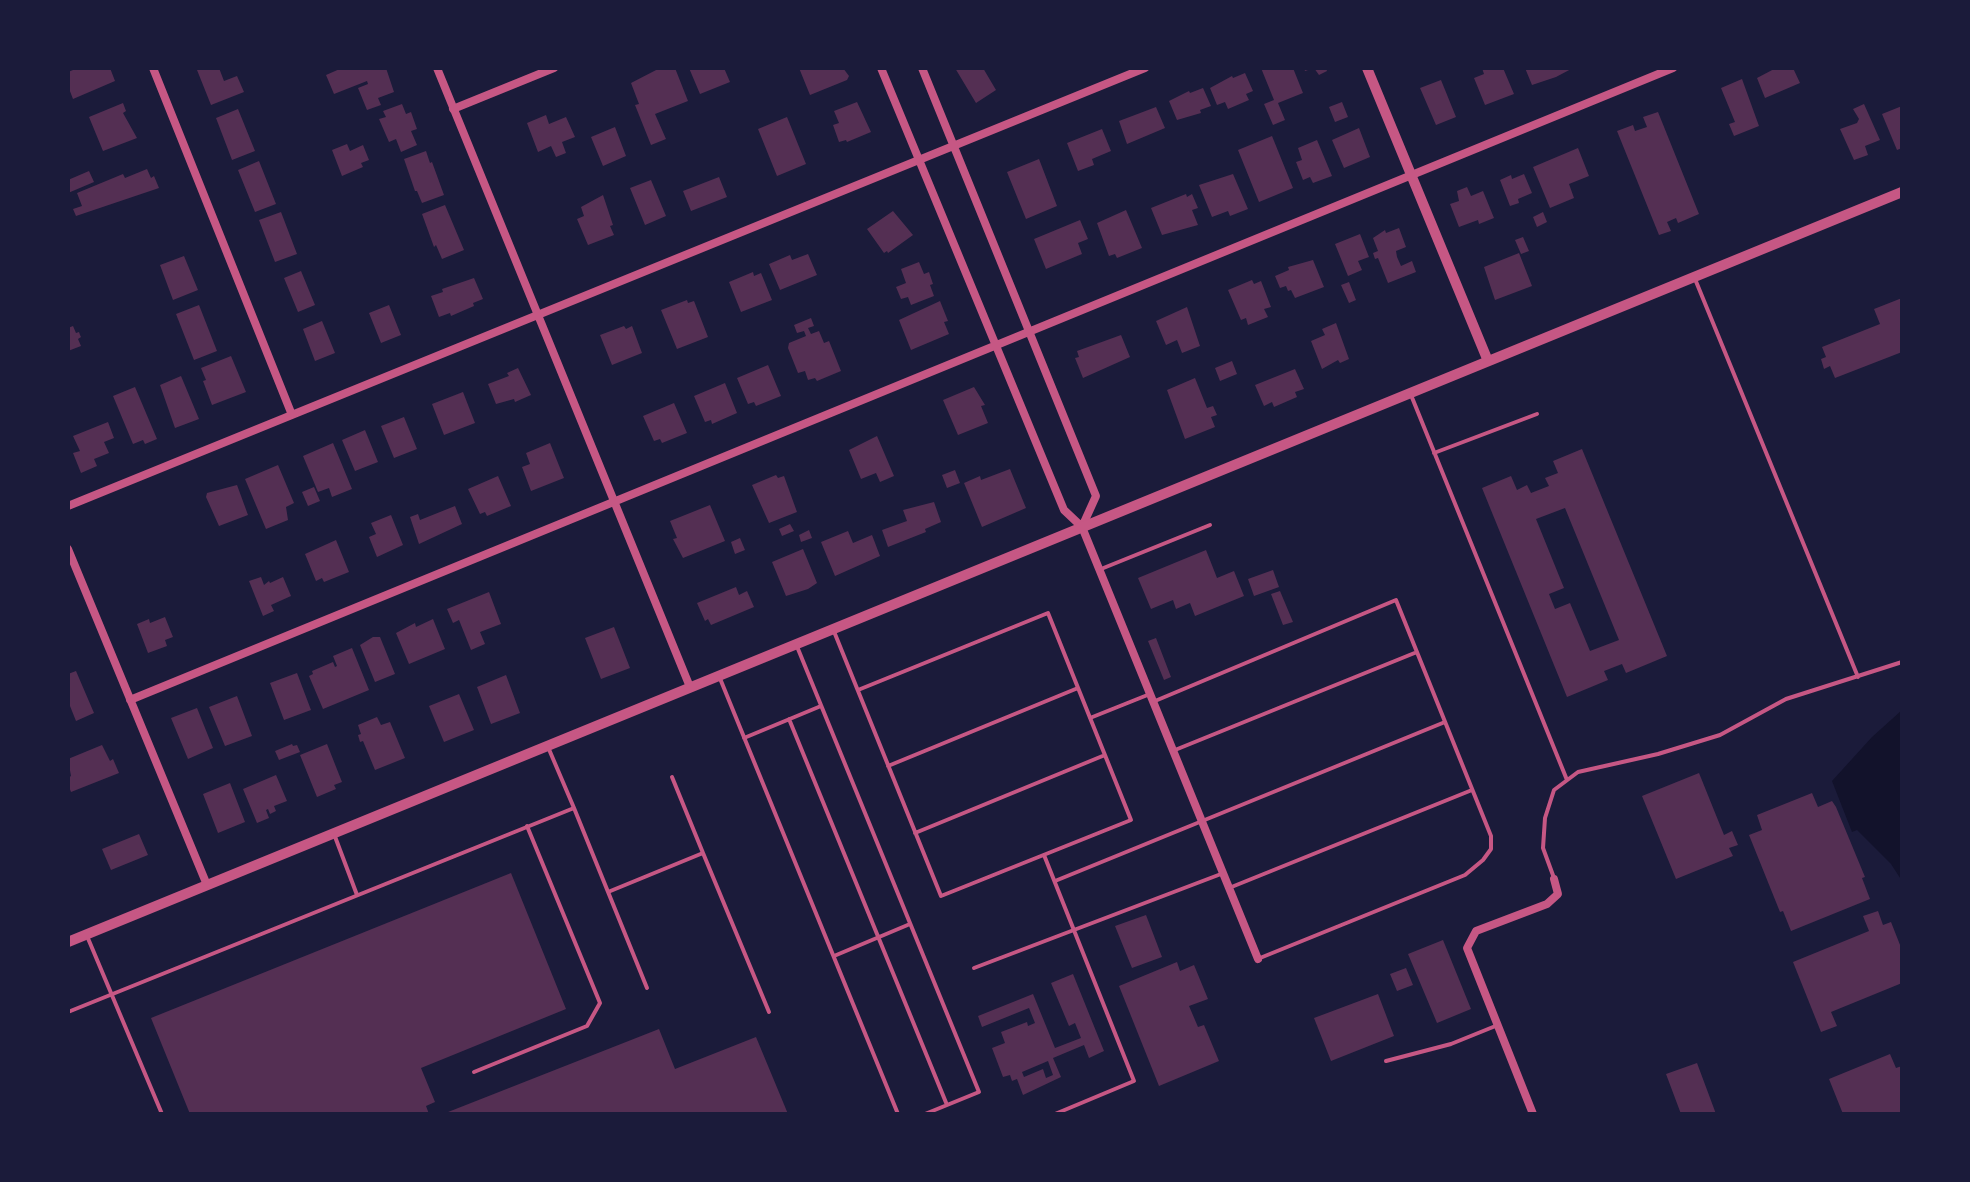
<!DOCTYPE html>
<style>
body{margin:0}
#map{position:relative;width:1970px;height:1182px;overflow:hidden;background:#1b1b3a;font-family:Signika,sans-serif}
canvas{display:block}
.frame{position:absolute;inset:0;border:70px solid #1b1b3a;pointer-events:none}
</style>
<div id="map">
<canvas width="1970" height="1182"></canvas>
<div class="frame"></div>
</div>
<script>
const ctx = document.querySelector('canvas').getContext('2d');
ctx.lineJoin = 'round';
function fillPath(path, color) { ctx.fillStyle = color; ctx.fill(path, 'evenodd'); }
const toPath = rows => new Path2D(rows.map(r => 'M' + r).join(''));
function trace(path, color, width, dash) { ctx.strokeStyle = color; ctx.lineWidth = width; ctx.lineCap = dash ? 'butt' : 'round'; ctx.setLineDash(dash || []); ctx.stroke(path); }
fillPath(toPath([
 [1902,710,1902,881,1891,864,1857,830,1852,832,1832,781,1872,737]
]), '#12122b');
fillPath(toPath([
 [78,68,110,68,115,81,73,99,68,86,68,72],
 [201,68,219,68,224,81,237,76,244,92,211,105,197,70],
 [342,68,386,68,394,92,378,98,381,105,367,110,358,88,368,84,367,81,334,94,326,75],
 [660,68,675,68,688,101,655,114,666,139,651,145,635,105,639,104,631,83],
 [689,68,724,68,730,82,700,94],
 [799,68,843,68,849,76,847,80,810,95],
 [955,68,983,68,996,90,976,103],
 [1261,68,1293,68,1303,93,1278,103,1285,120,1273,125,1264,104,1274,100],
 [1304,68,1326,68,1327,71,1319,75,1314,68,1305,71],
 [1482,68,1503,68,1514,94,1485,105,1474,78,1484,74],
 [1525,68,1573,68,1556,77,1532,85],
 [1776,68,1793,68,1800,83,1765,98,1757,78],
 [1245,73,1253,91,1246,94,1249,100,1228,109,1225,102,1217,105,1210,88,1232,76,1233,78],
 [1742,79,1759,126,1734,136,1729,124,1735,122,1721,88],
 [1441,80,1456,117,1436,125,1420,88],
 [1203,88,1211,106,1200,110,1201,113,1177,120,1169,101,1189,91,1190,93],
 [857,102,871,132,847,142,846,140,839,142,833,125,839,123,834,111],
 [1342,102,1348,117,1335,122,1329,107],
 [123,103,126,111,123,113,137,138,103,151,89,117],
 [402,104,406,114,411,112,417,129,411,131,417,145,401,152,396,139,389,142,379,119,386,117,383,111],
 [1864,104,1880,140,1865,146,1868,155,1854,160,1840,129,1857,123,1859,119,1853,109],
 [1902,106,1902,148,1897,150,1882,114],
 [1156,107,1165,128,1127,144,1119,121],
 [238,109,255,151,232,160,216,118],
 [1658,112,1699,214,1678,223,1676,218,1667,222,1671,231,1659,235,1617,131,1633,125,1635,131,1647,127,1643,117],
 [546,115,549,124,566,117,575,137,562,142,566,153,556,157,551,146,538,152,527,123],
 [787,117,806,164,777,176,758,129],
 [615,127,626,156,603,166,591,137],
 [1359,128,1370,157,1344,168,1332,140],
 [1102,129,1111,151,1092,159,1094,165,1078,171,1067,143],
 [1272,136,1293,188,1259,202,1238,150],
 [1317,140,1332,176,1313,183,1310,177,1303,180,1296,162,1302,160,1298,148],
 [347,144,350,151,363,145,369,160,361,163,363,167,342,176,332,150],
 [1578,148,1589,176,1569,184,1574,198,1550,208,1533,167],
 [426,151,430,163,432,162,444,195,422,203,417,191,415,191,404,159],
 [1039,159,1057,206,1026,219,1007,172],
 [259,161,276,204,255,212,238,170],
 [147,169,151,178,154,176,159,188,76,216,73,209,82,206,77,193,123,174,125,178],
 [89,171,94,182,68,193,68,180],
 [1233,174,1248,209,1230,216,1228,211,1212,217,1199,185],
 [1524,174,1532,193,1518,199,1519,203,1510,206,1500,180,1511,175,1512,179],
 [719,177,727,197,691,211,683,191],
 [651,180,666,216,645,225,630,188],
 [1467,187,1471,196,1483,191,1494,218,1479,224,1478,220,1459,227,1450,204,1459,201,1457,191],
 [1186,194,1187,197,1192,194,1198,208,1192,210,1198,225,1162,235,1151,208],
 [603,195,613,225,610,226,614,235,588,245,577,219,584,216,581,207],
 [445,205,464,250,442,259,436,245,434,247,422,214],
 [1126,210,1142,248,1117,258,1115,254,1109,256,1097,223],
 [893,211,913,235,888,253,887,251,884,253,867,229],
 [281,212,297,254,275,262,259,220],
 [1543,212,1547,222,1537,227,1533,217],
 [1080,220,1088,239,1078,243,1082,254,1046,269,1034,239],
 [1399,228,1406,247,1396,251,1397,257,1401,266,1412,261,1416,272,1388,283,1378,258,1375,259,1373,253,1378,251,1373,238,1385,230,1386,233],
 [1360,234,1369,257,1358,261,1362,270,1348,276,1335,244],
 [1523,237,1529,251,1521,254,1515,240],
 [1519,253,1532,286,1495,300,1484,267],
 [808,254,817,275,780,290,769,264,790,255,792,260],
 [184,256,198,290,173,300,160,265],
 [1313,260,1324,287,1295,298,1291,290,1288,291,1286,286,1280,288,1275,276,1289,270,1288,267],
 [919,262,924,274,929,272,933,284,930,285,934,296,911,305,908,297,901,299,896,287,906,283,901,269],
 [301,271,315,305,298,312,284,278],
 [753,272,754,276,761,273,772,300,741,312,729,282],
 [474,278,483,299,473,303,474,306,451,316,450,313,439,317,431,296,443,292,442,289],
 [1252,280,1254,284,1261,281,1271,307,1264,309,1268,317,1248,325,1246,318,1241,320,1228,290],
 [1349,282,1356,300,1349,303,1341,285],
 [1902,298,1902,352,1835,378,1830,366,1824,369,1821,359,1826,357,1822,347,1880,324,1874,309],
 [687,300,688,303,694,301,708,337,677,349,661,310],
 [940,301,948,321,944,322,949,334,911,350,899,320],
 [199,305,217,351,194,360,176,314],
 [389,305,401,335,381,343,369,313],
 [1187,307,1200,346,1182,353,1177,340,1166,345,1156,321],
 [811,318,814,326,808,328,811,334,819,331,824,343,829,341,841,371,817,381,815,378,808,380,805,371,798,373,788,348,789,343,806,336,804,331,797,333,794,325],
 [322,321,335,353,315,361,303,329],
 [1336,323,1349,359,1340,363,1338,360,1322,369,1311,341,1325,335,1322,329],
 [73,326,76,333,79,332,80,335,81,337,78,339,81,346,68,351,68,328],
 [624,326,626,329,632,326,642,353,612,365,600,335],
 [1121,335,1130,357,1083,378,1075,358,1079,357,1077,351],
 [231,356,246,392,212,405,203,381,206,380,201,368],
 [1232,361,1237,374,1220,381,1215,368],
 [768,365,781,396,756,406,754,402,748,404,737,378],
 [518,368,531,395,515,402,514,399,496,404,488,384,509,376,507,373],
 [1295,369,1304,389,1295,392,1297,397,1274,407,1272,402,1264,406,1255,385],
 [181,376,199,419,175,428,160,385],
 [1195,378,1207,408,1213,406,1217,415,1211,417,1215,427,1185,439,1167,390],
 [725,383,737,413,712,424,711,420,705,422,694,396],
 [135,387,157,439,145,444,143,440,133,444,113,396],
 [974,387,985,405,981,406,988,423,958,435,943,400],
 [463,392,475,423,444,435,432,404],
 [674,403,687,433,662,443,660,439,654,441,643,416],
 [404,417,417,449,394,458,381,426],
 [108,422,114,438,104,442,109,453,94,459,97,466,81,473,73,453,80,451,73,436],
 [365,430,378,462,355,471,342,440],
 [877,436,894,476,880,482,876,473,861,479,849,450],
 [333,443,352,489,332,497,329,488,318,492,303,456],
 [550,443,564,478,531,491,522,467,530,464,526,453],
 [1582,449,1667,656,1626,673,1622,664,1604,671,1608,680,1567,697,1482,488,1511,476,1517,490,1527,485,1531,493,1549,486,1545,478,1558,473,1553,461],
 [1565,508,1619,640,1590,651,1570,603,1555,609,1549,594,1564,588,1536,519],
 [278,465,294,503,286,507,288,520,266,529,245,479],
 [1010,469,1026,508,982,527,964,483,980,476,981,480],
 [955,470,960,483,947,488,942,475],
 [776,475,778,478,784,476,797,512,769,523,752,485],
 [498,476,511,506,487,516,485,512,480,514,468,489],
 [237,485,248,515,219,526,206,497,207,493],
 [314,487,320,501,308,506,302,492],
 [934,502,941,522,925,529,926,532,888,547,882,530,907,521,903,510],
 [710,505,725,541,683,558,673,539,677,538,670,521],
 [455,506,462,524,419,544,410,517,418,514,420,520],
 [391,515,403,545,377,557,369,537,376,534,371,523],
 [790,524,794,531,782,536,779,529],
 [809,530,812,538,801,542,799,535],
 [848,531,853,543,872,535,880,556,835,576,821,542],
 [740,538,745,550,735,554,731,542],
 [336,540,349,572,324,582,322,578,316,581,305,554],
 [803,549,817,583,808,589,786,596,772,562],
 [1206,550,1217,578,1234,571,1244,596,1195,616,1190,603,1176,609,1173,600,1151,609,1138,578],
 [1273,570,1279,587,1254,596,1248,579],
 [261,577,264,585,269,581,270,583,283,577,291,596,271,605,274,611,263,616,249,581],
 [736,587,739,595,747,591,754,607,711,625,708,619,705,621,697,603],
 [1280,591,1293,622,1283,625,1271,594],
 [489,592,501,624,480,632,485,644,471,650,459,620,453,623,447,609],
 [165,617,173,637,165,640,167,646,148,653,137,624,149,619,150,623],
 [433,619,445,649,409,664,396,633,415,623,416,627],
 [614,627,630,668,601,679,585,638],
 [373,637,380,637,395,674,375,682,360,645],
 [1156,638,1171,677,1164,680,1148,641],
 [352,648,369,690,323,709,309,676,313,674,312,671,333,662,335,667,337,666,333,656],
 [76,671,94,713,76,721,68,701,68,674],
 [297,673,311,710,284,720,270,683],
 [506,675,520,713,491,724,477,687],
 [459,694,474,730,444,742,429,706],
 [237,696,252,736,225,746,209,707],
 [197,708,213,748,188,759,171,718],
 [377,717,381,725,390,722,405,758,375,770,363,741,360,742,358,735,361,734,358,725],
 [292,744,293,746,297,745,300,752,279,760,275,751],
 [327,744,342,782,334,785,336,789,317,797,300,755],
 [102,745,110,761,113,759,119,773,71,792,68,784,68,778,71,776,68,759],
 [1699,773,1724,835,1732,831,1738,845,1729,848,1733,856,1676,879,1642,796],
 [276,775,287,801,274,806,276,811,270,814,268,809,266,810,269,818,257,823,243,789],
 [230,783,245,822,218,833,203,794],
 [1812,793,1818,807,1832,801,1836,807,1865,877,1862,878,1870,899,1791,931,1783,911,1780,912,1749,835,1762,830,1757,815],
 [139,834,148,855,111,870,102,849],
 [511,873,566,1009,421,1068,435,1102,426,1106,429,1114,190,1114,151,1018],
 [1878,911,1883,925,1891,922,1902,950,1902,983,1831,1012,1837,1026,1821,1032,1793,962,1869,931,1863,916],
 [1146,915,1162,957,1132,968,1115,926],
 [1443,940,1471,1009,1437,1023,1408,954],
 [1177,962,1180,971,1194,965,1208,999,1189,1006,1198,1027,1204,1025,1219,1061,1159,1086,1119,986],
 [1406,968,1413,985,1397,991,1390,974],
 [1073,974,1104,1051,1089,1058,1084,1045,1053,1058,1061,1077,1023,1095,1017,1079,1012,1081,1010,1075,1003,1077,992,1048,1005,1043,1001,1032,1027,1022,1028,1026,1035,1023,1029,1008,982,1027,978,1016,1033,994,1055,1048,1081,1038,1075,1023,1069,1026,1051,983],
 [1048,1061,1053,1075,1046,1078,1043,1069,1024,1077,1022,1072],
 [1378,994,1394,1036,1331,1061,1314,1018],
 [659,1029,675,1069,756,1037,788,1114,443,1114],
 [1890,1054,1896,1068,1902,1066,1902,1114,1843,1114,1829,1079],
 [1697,1063,1716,1114,1681,1114,1666,1074]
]), '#542f53');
trace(toPath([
 [1695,279,1858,677],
 [1411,395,1567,780],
 [1434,453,1537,414],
 [1101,569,1210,525],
 [833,629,941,896,1131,820,1048,613,858,690],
 [796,644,979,1092,925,1114],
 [719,676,898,1114],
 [1155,701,1396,600,1491,836,1491,849,1483,860,1465,875,1260,958],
 [1090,718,1150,694],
 [789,719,947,1105],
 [744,738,821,706],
 [548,747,574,808],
 [1175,750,1417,652],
 [888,766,1078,688],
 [915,833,1105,755],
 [334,834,357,895],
 [703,853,769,1012],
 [1044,855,1134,1081,1055,1114],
 [1554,878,1543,848,1545,818,1554,790,1578,772,1658,754,1720,735,1786,699,1902,662],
 [1055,881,1445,722],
 [1229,888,1472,790],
 [608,892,703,853,672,777],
 [87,936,162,1114],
 [834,956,910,924],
 [974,968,1221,874],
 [68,1012,574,808,647,988],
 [1386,1061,1451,1044,1498,1025],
 [474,1072,587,1026,600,1003,527,826]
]), '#c65784', 4);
trace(toPath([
 [153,68,292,415],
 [437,68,690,687],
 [881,68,1064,510,1082,527,1258,959],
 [922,68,1096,496,1082,527],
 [453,109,554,68],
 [68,506,1145,68],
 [68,549,207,885],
 [130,700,1673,68],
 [1533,1114,1467,948,1476,931,1547,904,1558,894,1554,879]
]), '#c65784', 8);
trace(toPath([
 [1367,68,1488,361],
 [68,942,1902,192]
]), '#c65784', 10);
</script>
